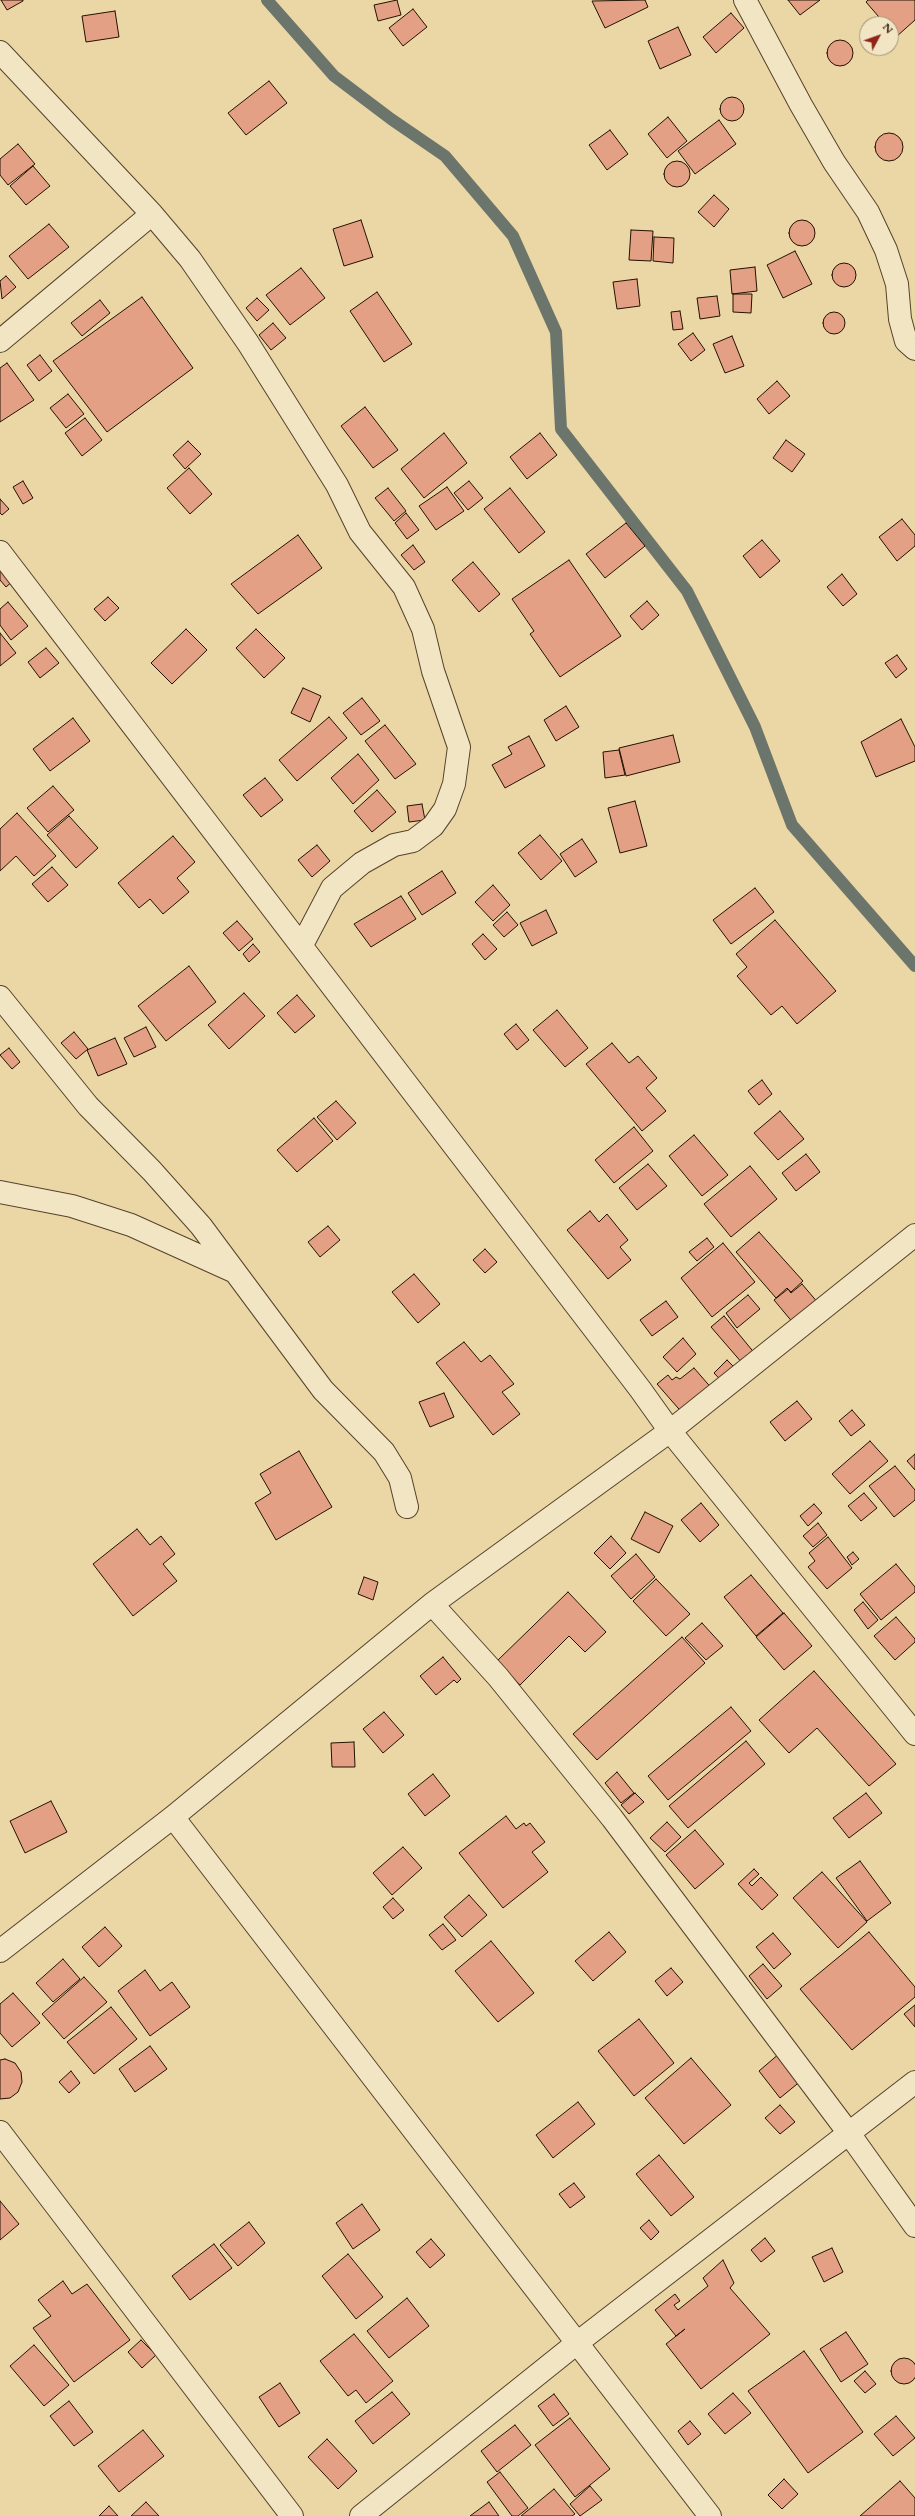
<!DOCTYPE html>
<style>
body{margin:0}
#map{position:relative;width:915px;height:2516px;overflow:hidden;background:#ebd7a5;font-family:Cardo,serif}
canvas{display:block}
.north{position:absolute;left:859px;top:16px;width:40px;height:40px;box-sizing:border-box;background:#f2e5c4;border:1px solid #9f9076;border-radius:50%;rotate:49deg;font-size:11px;font-weight:700;line-height:16px;text-align:center;color:#231101}
.north::after{content:'';display:block;margin:auto;width:14px;height:18px;background:#8f2418;clip-path:polygon(50% 0,100% 100%,50% 72%,0 100%)}
</style>
<div id="map">
<canvas width="915" height="2516"></canvas>
<div class="north">N</div>
</div>
<script>
const ctx = document.querySelector('canvas').getContext('2d');
ctx.lineJoin = 'round';
const toPath = rows => new Path2D(rows.map(r => 'M' + r).join(''));
function trace(path, color, width, dash) { ctx.strokeStyle = color; ctx.lineWidth = width; ctx.lineCap = dash ? 'butt' : 'round'; ctx.setLineDash(dash || []); ctx.stroke(path); }
function fillPath(path, color) { ctx.fillStyle = color; ctx.fill(path, 'evenodd'); }
trace(toPath([
 [267,0,334,76,391,119,445,156,513,236,556,332,561,429,687,591,755,727,792,825,915,966]
]), '#6c756b', 12);
const building = toPath([
 [1,0,23,0,23,1,7,10,1,0],
 [397,0,401,15,378,21,374,5,397,0],
 [645,0,648,7,605,28,592,1,645,0],
 [788,0,820,0,800,15,788,0],
 [868,0,915,0,915,20,896,37,891,31,891,24,885,24,866,2,868,0],
 [413,9,427,27,403,46,389,28,413,9],
 [115,11,119,37,86,42,82,16,115,11],
 [731,13,744,28,716,53,703,37,731,13],
 [678,27,691,55,660,69,648,41,678,27],
 '827 53a13 13 0 1 1 26 0a13 13 0 1 1-26 0Z',
 [269,81,287,103,246,135,228,113,269,81],
 '720 109a12 12 0 1 1 24 0a12 12 0 1 1-24 0Z',
 [668,117,687,141,667,158,648,134,668,117],
 [719,120,736,144,695,174,678,151,719,120],
 [610,130,628,154,607,170,589,145,610,130],
 '875 147a14 14 0 1 1 28 0a14 14 0 1 1-28 0Z',
 [18,144,35,164,8,185,0,175,0,159,18,144],
 '664 174a13 13 0 1 1 26 0a13 13 0 1 1-26 0Z',
 [33,166,50,186,26,205,10,186,33,166],
 [714,195,729,209,714,227,698,212,714,195],
 '789 233a13 13 0 1 1 26 0a13 13 0 1 1-26 0Z',
 [361,220,373,257,344,266,333,229,361,220],
 [49,224,69,247,28,279,9,256,49,224],
 [631,230,653,231,651,261,629,260,631,230],
 [654,237,674,238,673,263,653,261,654,237],
 [795,251,812,284,783,298,767,265,795,251],
 '832 275a12 12 0 1 1 24 0a12 12 0 1 1-24 0Z',
 [755,267,757,291,732,294,730,270,755,267],
 [301,268,325,298,290,325,266,295,301,268],
 [6,276,16,287,2,299,0,281,6,276],
 [637,279,640,306,617,309,613,282,637,279],
 [377,292,412,344,384,362,350,311,377,292],
 [733,294,752,294,751,313,733,312,733,294],
 [717,296,720,316,700,319,697,298,717,296],
 [142,297,193,368,107,432,53,361,142,297],
 [257,298,269,310,257,321,246,308,257,298],
 [100,300,110,313,82,336,71,323,100,300],
 [680,311,683,329,673,330,671,312,680,311],
 '823 323a11 11 0 1 1 22 0a11 11 0 1 1-22 0Z',
 [273,323,286,338,271,350,259,335,273,323],
 [693,333,705,350,691,361,678,344,693,333],
 [732,336,744,366,725,373,713,344,732,336],
 [40,355,52,371,39,381,27,365,40,355],
 [7,363,34,400,0,422,0,368,7,363],
 [777,381,790,396,769,414,757,399,777,381],
 [68,394,84,414,66,428,50,408,68,394],
 [365,407,398,450,373,468,341,426,365,407],
 [85,418,102,440,82,456,65,433,85,418],
 [444,433,467,463,424,498,401,469,444,433],
 [540,433,557,455,527,479,510,457,540,433],
 [786,440,805,454,792,472,773,458,786,440],
 [188,441,201,454,185,469,173,455,188,441],
 [189,468,212,494,190,514,167,488,189,468],
 [23,481,33,498,23,504,13,487,23,481],
 [469,481,483,498,468,510,454,493,469,481],
 [447,487,464,511,436,530,419,506,447,487],
 [388,488,406,511,394,521,375,498,388,488],
 [510,488,545,532,519,553,484,509,510,488],
 [0,499,9,509,2,515,0,513,0,499],
 [406,513,419,530,407,539,395,523,406,513],
 [902,519,915,535,915,546,897,561,879,537,902,519],
 [626,523,645,546,605,578,586,554,626,523],
 [298,535,322,568,258,614,231,584,298,535],
 [762,540,780,561,760,578,743,556,762,540],
 [413,545,425,562,414,570,401,555,413,545],
 [569,560,621,636,560,677,530,634,534,631,512,599,569,560],
 [473,562,500,594,479,612,452,580,473,562],
 [3,568,14,580,6,587,0,580,0,570,3,568],
 [842,574,857,594,843,606,827,587,842,574],
 [108,597,119,608,105,621,94,609,108,597],
 [647,601,659,615,642,630,630,616,647,601],
 [8,602,28,626,11,640,0,625,0,609,8,602],
 [186,629,207,650,172,684,151,663,186,629],
 [256,629,285,658,264,678,236,648,256,629],
 [0,633,16,653,0,666,0,633],
 [46,648,59,663,40,678,28,662,46,648],
 [897,655,907,669,896,678,885,663,897,655],
 [303,688,321,696,310,722,291,713,303,688],
 [362,698,380,721,361,735,343,713,362,698],
 [566,706,579,727,556,741,544,720,566,706],
 [329,717,347,738,297,781,279,760,329,717],
 [73,718,90,741,50,771,33,749,73,718],
 [901,719,915,747,915,761,876,777,861,742,901,719],
 [385,725,416,764,395,779,365,741,385,725],
 [673,735,680,762,626,776,619,748,673,735],
 [529,736,545,766,505,788,492,765,512,754,508,747,529,736],
 [619,750,625,775,605,778,603,752,619,750],
 [358,754,379,780,353,804,331,778,358,754],
 [265,778,283,800,261,817,243,795,265,778],
 [53,786,74,810,48,832,27,808,53,786],
 [377,790,396,812,372,832,354,811,377,790],
 [635,801,647,846,620,853,608,808,635,801],
 [422,804,425,820,409,822,407,806,422,804],
 [17,813,56,856,34,876,16,856,0,871,0,829,17,813],
 [69,816,98,848,76,868,47,835,69,816],
 [540,835,562,861,541,880,518,853,540,835],
 [173,836,195,862,177,878,189,892,163,914,150,899,139,908,118,883,173,836],
 [582,839,597,862,575,877,560,854,582,839],
 [317,845,330,861,312,877,298,860,317,845],
 [52,867,68,885,48,902,32,884,52,867],
 [442,871,456,893,422,915,408,893,442,871],
 [493,885,510,905,493,921,475,902,493,885],
 [755,888,774,912,731,944,713,920,755,888],
 [401,896,416,919,371,947,354,924,401,896],
 [546,910,557,933,532,946,520,923,546,910],
 [507,912,518,925,504,937,493,925,507,912],
 [775,920,836,991,797,1024,782,1006,771,1015,737,976,747,967,736,954,775,920],
 [237,921,253,939,239,951,223,933,237,921],
 [483,934,497,949,485,960,472,944,483,934],
 [253,944,260,952,249,962,243,954,253,944],
 [189,966,216,1002,166,1041,138,1006,189,966],
 [244,993,265,1016,229,1049,208,1025,244,993],
 [297,995,315,1016,295,1033,277,1013,297,995],
 [557,1010,588,1048,565,1067,533,1030,557,1010],
 [516,1024,529,1040,517,1050,504,1034,516,1024],
 [146,1027,156,1047,134,1057,124,1038,146,1027],
 [74,1032,88,1049,76,1059,61,1043,74,1032],
 [115,1038,127,1064,98,1076,87,1050,115,1038],
 [612,1043,629,1063,638,1056,657,1078,646,1088,666,1111,642,1131,586,1064,612,1043],
 [9,1048,20,1062,12,1069,0,1055,9,1048],
 [762,1080,772,1094,759,1105,748,1091,762,1080],
 [336,1101,356,1123,337,1140,317,1117,336,1101],
 [780,1111,804,1139,778,1160,754,1133,780,1111],
 [314,1118,333,1141,297,1172,277,1150,314,1118],
 [634,1127,653,1151,614,1183,595,1160,634,1127],
 [694,1135,728,1175,702,1196,669,1156,694,1135],
 [806,1154,820,1172,796,1191,782,1173,806,1154],
 [648,1164,667,1186,637,1210,619,1188,648,1164],
 [750,1166,777,1199,731,1237,704,1204,750,1166],
 [590,1211,599,1222,607,1214,628,1240,620,1247,631,1260,608,1279,567,1230,590,1211],
 [328,1226,340,1240,320,1257,308,1242,328,1226],
 [759,1232,803,1281,791,1292,787,1288,776,1298,736,1252,759,1232],
 [707,1238,714,1247,697,1261,689,1252,707,1238],
 [723,1243,755,1282,712,1317,681,1278,723,1243],
 [485,1249,497,1262,485,1273,473,1260,485,1249],
 [414,1274,440,1304,418,1323,392,1292,414,1274],
 [802,1284,819,1304,794,1324,774,1300,788,1289,791,1293,802,1284],
 [748,1295,760,1309,737,1328,726,1313,748,1295],
 [666,1301,678,1317,652,1336,640,1320,666,1301],
 [724,1316,761,1361,749,1371,711,1327,724,1316],
 [683,1338,696,1354,677,1372,663,1357,683,1338],
 [464,1342,481,1362,490,1355,514,1384,502,1392,520,1414,493,1435,436,1363,464,1342],
 [727,1360,744,1377,730,1390,714,1373,727,1360],
 [694,1368,721,1399,692,1424,657,1384,668,1375,672,1380,676,1377,680,1379,694,1368],
 [444,1393,454,1417,430,1427,419,1402,444,1393],
 [797,1401,812,1419,785,1441,770,1422,797,1401],
 [852,1410,865,1425,851,1436,839,1421,852,1410],
 [870,1441,888,1461,850,1494,832,1474,870,1441],
 [299,1451,332,1507,276,1540,255,1503,271,1493,260,1474,299,1451],
 [915,1454,915,1470,907,1461,915,1454],
 [895,1466,915,1490,915,1500,894,1517,869,1486,895,1466],
 [864,1493,877,1508,861,1521,848,1506,864,1493],
 [701,1503,719,1525,700,1542,681,1520,701,1503],
 [814,1504,822,1513,808,1526,800,1516,814,1504],
 [645,1512,673,1526,659,1553,631,1539,645,1512],
 [818,1523,827,1535,813,1547,803,1536,818,1523],
 [137,1529,150,1545,161,1536,175,1554,163,1564,177,1581,133,1616,93,1564,137,1529],
 [611,1536,626,1553,610,1569,594,1553,611,1536],
 [828,1537,852,1568,827,1589,808,1567,815,1561,809,1553,828,1537],
 [853,1552,859,1559,852,1565,847,1557,853,1552],
 [636,1554,655,1577,631,1599,611,1576,636,1554],
 [896,1564,915,1587,915,1592,881,1620,860,1594,896,1564],
 [751,1575,783,1613,756,1636,724,1597,751,1575],
 [364,1577,378,1582,373,1600,358,1594,364,1577],
 [656,1579,690,1614,666,1636,633,1601,656,1579],
 [568,1592,606,1632,585,1652,569,1636,520,1685,497,1661,568,1592],
 [863,1602,878,1620,868,1629,854,1610,863,1602],
 [784,1613,812,1646,784,1670,756,1637,784,1613],
 [896,1617,915,1639,915,1642,895,1660,874,1636,896,1617],
 [702,1623,723,1646,706,1660,685,1638,702,1623],
 [682,1637,705,1663,597,1760,573,1734,682,1637],
 [443,1657,461,1679,457,1683,454,1680,436,1695,420,1676,443,1657],
 [814,1671,896,1764,869,1786,817,1728,789,1753,759,1720,814,1671],
 [731,1707,751,1731,668,1800,648,1776,731,1707],
 [384,1712,404,1735,383,1753,363,1729,384,1712],
 [746,1741,765,1764,688,1828,669,1806,746,1741],
 [354,1742,355,1767,332,1767,331,1743,354,1742],
 [617,1772,634,1793,621,1803,605,1783,617,1772],
 [433,1774,450,1796,425,1816,408,1794,433,1774],
 [635,1793,644,1802,629,1814,621,1805,635,1793],
 [866,1793,882,1813,849,1838,833,1818,866,1793],
 [51,1801,67,1832,25,1853,10,1821,51,1801],
 [506,1816,516,1829,524,1823,526,1826,530,1823,545,1842,532,1852,548,1872,503,1908,459,1853,506,1816],
 [667,1822,681,1837,665,1852,650,1838,667,1822],
 [695,1830,724,1864,695,1889,666,1855,695,1830],
 [403,1847,422,1868,392,1895,373,1873,403,1847],
 [860,1861,891,1903,867,1921,836,1878,860,1861],
 [754,1869,759,1874,749,1883,752,1886,761,1877,778,1895,762,1910,738,1884,754,1869],
 [822,1872,867,1922,838,1948,793,1898,822,1872],
 [469,1895,487,1915,462,1937,444,1917,469,1895],
 [393,1898,404,1910,393,1919,383,1907,393,1898],
 [443,1924,456,1940,442,1950,429,1935,443,1924],
 [105,1927,122,1946,99,1967,82,1947,105,1927],
 [609,1932,626,1952,593,1981,575,1961,609,1932],
 [869,1932,915,1987,915,1997,852,2050,800,1989,869,1932],
 [773,1933,791,1954,774,1969,756,1947,773,1933],
 [491,1941,534,1993,498,2022,455,1971,491,1941],
 [63,1959,80,1979,53,2002,36,1983,63,1959],
 [763,1964,782,1986,767,1999,749,1976,763,1964],
 [671,1968,683,1982,667,1996,655,1981,671,1968],
 [145,1970,160,1991,172,1982,190,2007,150,2036,118,1991,145,1970],
 [84,1977,107,2002,64,2039,42,2014,84,1977],
 [13,1993,40,2023,12,2047,0,2033,0,2004,13,1993],
 [915,2005,915,2027,904,2014,915,2005],
 [111,2007,137,2039,94,2074,67,2042,111,2007],
 [639,2019,674,2063,634,2096,598,2051,639,2019],
 [150,2046,167,2069,135,2092,119,2069,150,2046],
 [780,2053,802,2080,780,2098,759,2071,780,2053],
 [691,2058,731,2105,684,2144,645,2098,691,2058],
 [5,2059,15,2063,21,2072,22,2082,18,2092,10,2098,0,2099,0,2060,5,2059],
 [71,2071,80,2083,69,2093,59,2082,71,2071],
 [578,2102,595,2124,553,2158,536,2135,578,2102],
 [780,2105,795,2122,780,2134,765,2118,780,2105],
 [659,2155,694,2197,671,2216,636,2174,659,2155],
 [574,2183,585,2197,570,2208,559,2194,574,2183],
 [0,2201,19,2224,0,2240,0,2201],
 [362,2204,380,2230,353,2249,336,2223,362,2204],
 [649,2220,659,2232,651,2240,640,2228,649,2220],
 [249,2222,265,2243,238,2266,220,2245,249,2222],
 [765,2238,775,2251,761,2262,751,2250,765,2238],
 [431,2239,445,2255,430,2268,416,2252,431,2239],
 [214,2244,232,2268,190,2300,172,2276,214,2244],
 [832,2248,843,2272,824,2282,812,2257,832,2248],
 [348,2254,383,2297,356,2319,322,2276,348,2254],
 [723,2260,734,2283,730,2288,770,2334,701,2389,666,2344,685,2329,676,2336,655,2310,675,2294,680,2301,674,2305,678,2310,708,2286,703,2278,723,2260],
 [63,2281,72,2294,87,2284,130,2340,74,2382,33,2328,51,2316,38,2300,63,2281],
 [407,2298,429,2326,389,2358,367,2331,407,2298],
 [846,2332,868,2364,841,2382,820,2349,846,2332],
 [354,2334,393,2381,366,2403,356,2390,348,2396,320,2361,354,2334],
 [141,2340,156,2355,142,2368,128,2352,141,2340],
 [34,2345,69,2385,44,2406,10,2366,34,2345],
 [804,2351,863,2432,808,2473,748,2391,804,2351],
 '891 2371a13 13 0 1 1 26 0a13 13 0 1 1-26 0Z',
 [865,2371,876,2384,865,2393,854,2381,865,2371],
 [280,2383,300,2413,279,2427,259,2397,280,2383],
 [392,2392,410,2414,373,2444,355,2421,392,2392],
 [733,2393,751,2413,725,2434,708,2414,733,2393],
 [554,2394,569,2414,553,2426,538,2406,554,2394],
 [69,2401,93,2432,74,2446,50,2416,69,2401],
 [896,2416,915,2438,893,2456,874,2434,896,2416],
 [570,2418,610,2469,575,2497,535,2445,570,2418],
 [690,2421,701,2434,688,2445,678,2431,690,2421],
 [515,2425,531,2445,497,2472,481,2451,515,2425],
 [143,2430,164,2456,119,2492,98,2466,143,2430],
 [327,2439,357,2471,338,2489,308,2457,327,2439],
 [500,2472,528,2508,518,2516,512,2516,487,2482,500,2472],
 [784,2479,798,2494,782,2509,768,2495,784,2479],
 [900,2481,915,2498,915,2516,860,2516,900,2481],
 [590,2486,602,2500,580,2516,570,2504,590,2486],
 [554,2489,575,2514,572,2516,521,2516,554,2489],
 [146,2502,159,2516,131,2516,146,2502],
 [489,2502,499,2516,470,2516,489,2502],
 [109,2506,118,2516,99,2516,109,2506]
]);
fillPath(building, '#e4a084');
trace(building, '#231101', 1);
const minor = toPath([
 [745,0,801,105,834,162,868,212,886,250,897,284,900,319,906,341,915,349],
 [0,52,152,214,190,259,248,343,337,485,360,532,404,587,423,629,433,671,459,747,454,784,445,809,433,826,413,841,394,845,362,863,332,888,302,945],
 [0,341,152,214],
 [0,552,640,1389,670,1431,915,1734],
 [0,997,88,1106,152,1171,201,1226,323,1390,384,1452,400,1478,407,1507],
 [0,1192,72,1206,131,1225,233,1271],
 [432,1604,498,1677,612,1818,848,2132,915,2226],
 [173,1817,710,2516],
 [0,1951,173,1817,432,1604,670,1431,915,1235],
 [0,2132,292,2516],
 [361,2516,577,2343,915,2082]
]);
trace(minor, '#55422a', 24);
trace(minor, '#f2e5c4', 22);
</script>
